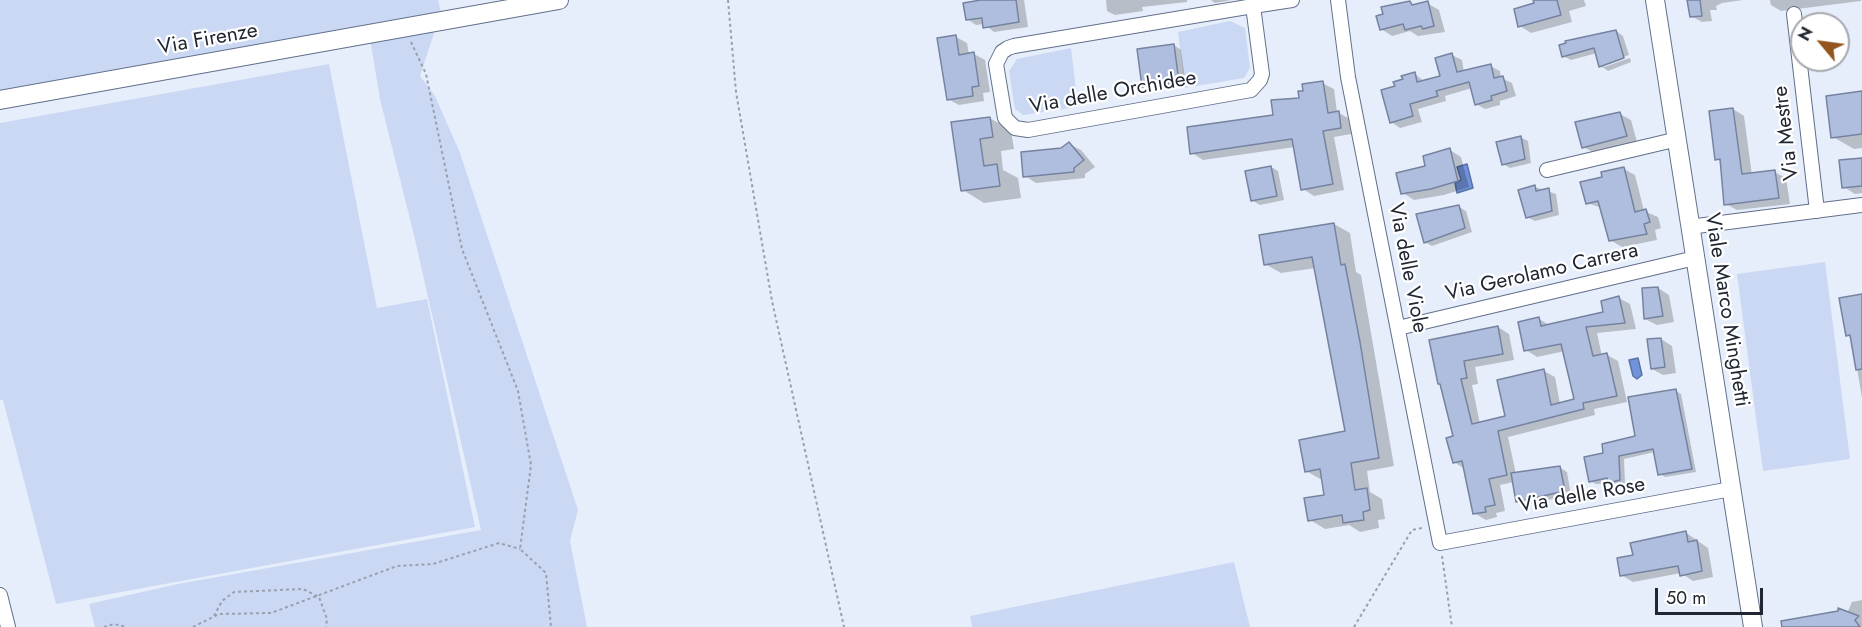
<!DOCTYPE html>
<style>
body{margin:0}
#map{position:relative;width:1862px;height:627px;overflow:hidden;background:#e7eefb;font-family:Jost,sans-serif}
canvas{display:block}
.north{position:absolute;left:1790px;top:12px;width:60px;height:60px;box-sizing:border-box;background:#fff;border:2px solid #a6a8ad;border-radius:50%;rotate:299deg;font-size:16px;font-weight:700;line-height:24px;text-align:center;color:#202632}
.north::after{content:'';display:block;margin:auto;width:21px;height:27px;background:#94541e;clip-path:polygon(50% 0,100% 100%,50% 72%,0 100%)}
.scale{position:absolute;left:1655px;top:588px;width:108px;height:27px;box-sizing:border-box;border:3px solid #202632;border-top:0;padding-left:8px;font-size:18px;line-height:21px;white-space:nowrap;color:#202632;-webkit-text-stroke:4px #fff;paint-order:stroke}
</style>
<div id="map">
<canvas width="1862" height="627"></canvas>
<div class="north">N</div>
<div class="scale">50 m</div>
</div>
<script>
const ctx = document.querySelector('canvas').getContext('2d');
ctx.lineJoin = 'round';
function fillPath(path, color) { ctx.fillStyle = color; ctx.fill(path, 'evenodd'); }
const toPath = rows => new Path2D(rows.map(r => 'M' + r).join(''));
function trace(path, color, width, dash) { ctx.strokeStyle = color; ctx.lineWidth = width; ctx.lineCap = dash ? 'butt' : 'round'; ctx.setLineDash(dash || []); ctx.stroke(path); }
function drawText(font, color, halo, rows, align = 'center') {
  ctx.font = font + ' Jost,sans-serif'; ctx.lineWidth = 4.5; ctx.setLineDash([]); ctx.textBaseline = 'middle'; ctx.strokeStyle = halo; ctx.fillStyle = color; for (const [text, x, y, turn = 0] of rows) {
    ctx.save(); ctx.translate(x, y); ctx.rotate((+turn || 0) * Math.PI / 180); ctx.textAlign = isNaN(turn) ? turn : align; if (halo) ctx.strokeText(text, 0, 0); ctx.fillText(text, 0, 0); ctx.restore();
  }
}
fillPath(toPath([
 [0,0,438,0,441,12,420,76,435,96,460,153,578,510,570,541,587,627,95,627,89,604,178,584,481,530,413,231,380,99,368,26,0,93],
 [1230,21,1245,28,1250,68,1244,78,1185,88,1178,32],
 [1071,48,1078,107,1023,115,1015,109,1009,71,1017,59],
 [329,64,377,308,427,299,475,527,56,604,3,400,0,400,0,123],
 [1825,262,1850,459,1763,471,1737,274],
 [1234,562,1250,627,972,627,970,616]
]), '#cad8f4');
const water = toPath([
 [1467,164,1473,188,1457,193,1455,183,1461,180,1457,167,1467,164],
 [1638,358,1642,375,1637,379,1633,376,1629,360,1638,358]
]);
fillPath(water, '#7193db');
trace(water, '#5972a8', 1.5);
fillPath(toPath([
 [978,0,1024,0,1028,27,994,32,984,24,976,25,967,19],
 [1106,0,1187,0,1187,2,1142,7,1143,11,1115,15,1107,11],
 [1211,0,1232,0,1215,3],
 [1535,0,1584,0,1586,6,1569,11,1572,22,1531,33,1520,26,1536,4],
 [1688,0,1743,0,1722,3,1716,6,1717,10,1710,10,1712,21,1702,22,1691,16],
 [1770,0,1861,0,1861,1,1781,11,1771,5],
 [1410,2,1416,6,1427,3,1439,10,1445,32,1418,36,1410,31,1392,36,1381,29],
 [1616,31,1623,36,1629,55,1604,64,1604,67,1630,58,1631,62,1608,71,1601,66,1597,53,1571,60,1563,56],
 [956,37,967,43,969,55,974,54,985,60,990,92,983,93,984,101,959,105,948,99],
 [1174,45,1181,50,1186,86,1151,90,1143,86],
 [1452,55,1462,60,1464,72,1490,66,1500,71,1501,78,1512,83,1516,96,1500,101,1500,105,1485,109,1476,104,1472,88,1445,96,1446,101,1418,109,1422,122,1400,128,1391,122,1396,87,1415,74,1425,82,1441,77],
 [1322,83,1334,89,1337,112,1350,119,1351,134,1334,137,1344,190,1314,196,1303,189,1295,147,1203,160,1192,153,1274,116],
 [1862,93,1862,148,1854,149,1833,137],
 [1733,109,1744,116,1752,175,1774,172,1786,178,1790,204,1737,210,1726,204,1722,162,1716,159],
 [1620,114,1631,120,1637,142,1595,153,1583,147,1577,123],
 [990,118,1011,131,1014,149,1001,151,1003,170,1018,178,1021,198,984,203,963,190,953,124],
 [1520,137,1528,141,1531,163,1510,168,1503,164],
 [1069,144,1081,150,1095,167,1085,174,1085,178,1036,183,1025,176],
 [1450,150,1461,157,1469,187,1444,195,1414,200,1403,193],
 [1862,159,1862,193,1855,194,1844,187],
 [1271,167,1278,171,1284,200,1260,205,1253,201],
 [1624,169,1635,175,1644,211,1658,217,1661,228,1655,230,1657,240,1622,247,1610,240,1602,208,1587,203],
 [1535,187,1556,194,1559,215,1535,221,1527,217],
 [1459,207,1466,211,1472,232,1432,246,1425,242],
 [1334,224,1350,233,1356,272,1361,275,1394,466,1367,471,1370,492,1382,499,1385,519,1378,520,1379,528,1360,532,1349,525,1325,529,1310,520,1326,496,1322,480,1306,471,1346,432,1316,268,1281,273,1265,264],
 [1658,288,1669,295,1674,322,1657,325,1645,319],
 [1862,295,1862,398,1852,338,1847,335],
 [1619,298,1630,304,1636,329,1597,333,1602,356,1607,355,1618,361,1627,402,1594,409,1595,415,1508,437,1516,474,1559,467,1567,472,1571,495,1525,505,1518,501,1514,482,1500,485,1505,511,1496,513,1497,517,1486,520,1474,513,1465,469,1454,462,1455,437,1442,385,1439,383,1498,327,1509,334,1514,360,1475,367,1478,384,1472,385,1480,424,1506,417,1544,371,1555,377,1560,404,1576,400,1565,351,1537,357,1526,350,1539,319,1551,326,1605,313],
 [1661,339,1672,346,1676,373,1663,375,1652,369],
 [1676,391,1681,394,1696,472,1665,477,1660,474,1655,452,1624,459,1625,483,1596,484,1590,481,1605,454,1637,437],
 [1685,532,1708,548,1713,577,1693,581,1681,573,1633,582,1621,575,1635,556],
 [1862,600,1862,627,1801,627,1840,610,1848,611,1852,602]
]), '#0003');
const building = toPath([
 [981,0,1016,0,1019,22,983,28,982,18,966,20,963,3,981,0],
 [1533,0,1557,0,1561,15,1518,27,1514,9,1534,3,1533,0],
 [1687,0,1700,0,1702,16,1690,17,1687,0],
 [1410,1,1412,5,1428,1,1434,26,1423,29,1421,26,1405,30,1403,24,1380,30,1376,16,1383,14,1381,7,1410,1],
 [1616,30,1624,58,1599,67,1594,48,1562,57,1559,45,1566,43,1565,41,1616,30],
 [956,35,959,55,974,52,979,86,972,87,973,96,947,100,937,38,956,35],
 [1174,44,1179,82,1142,87,1137,49,1174,44],
 [1452,53,1457,72,1491,64,1494,78,1503,76,1507,91,1491,96,1492,100,1475,105,1469,82,1436,91,1438,96,1410,104,1413,116,1390,123,1381,90,1395,86,1393,82,1403,79,1401,76,1415,72,1417,82,1440,76,1435,58,1452,53],
 [1323,81,1328,113,1339,111,1341,128,1323,131,1333,184,1301,190,1292,139,1190,154,1187,127,1273,115,1271,100,1299,98,1298,91,1303,91,1302,84,1323,81],
 [1862,91,1862,134,1831,138,1826,96,1862,91],
 [1733,108,1742,174,1775,170,1779,198,1724,205,1720,159,1715,160,1709,111,1733,108],
 [1620,112,1627,136,1582,148,1575,122,1620,112],
 [990,117,993,137,980,139,984,166,997,164,1000,186,961,191,951,122,990,117],
 [1521,136,1525,159,1502,165,1496,142,1521,136],
 [1069,142,1084,160,1074,168,1074,172,1023,177,1021,152,1061,148,1069,142],
 [1450,148,1458,181,1431,189,1401,194,1396,173,1425,166,1423,156,1450,148],
 [1862,158,1862,186,1842,188,1839,160,1862,158],
 [1271,166,1277,196,1251,201,1245,171,1271,166],
 [1624,167,1635,212,1646,209,1650,222,1644,224,1647,234,1609,241,1598,201,1586,204,1580,182,1602,177,1601,172,1624,167],
 [1535,185,1536,191,1549,188,1552,211,1526,218,1518,190,1535,185],
 [1459,205,1465,228,1424,243,1416,214,1459,205],
 [1334,223,1341,265,1345,264,1360,342,1379,458,1351,463,1355,490,1367,488,1370,510,1363,512,1364,520,1343,523,1342,515,1308,521,1304,498,1324,495,1320,469,1305,472,1299,440,1345,431,1312,257,1264,265,1259,235,1334,223],
 [1658,287,1663,316,1644,319,1642,288,1658,287],
 [1862,294,1862,369,1856,370,1850,335,1846,336,1839,298,1862,294],
 [1619,296,1625,323,1586,327,1593,356,1607,353,1617,396,1583,403,1584,409,1498,431,1507,475,1489,479,1495,505,1485,507,1486,512,1473,514,1462,461,1453,463,1446,438,1453,436,1440,384,1438,384,1429,340,1498,326,1503,354,1464,361,1467,378,1461,379,1472,424,1505,416,1497,380,1544,369,1551,405,1574,399,1561,344,1524,351,1518,322,1539,317,1541,326,1603,312,1601,301,1619,296],
 [1661,338,1665,367,1651,369,1647,339,1661,338],
 [1676,389,1692,469,1658,475,1653,449,1619,456,1620,480,1608,483,1607,478,1589,482,1584,457,1603,453,1602,444,1635,436,1628,397,1676,389],
 [1560,466,1565,491,1516,502,1511,473,1560,466],
 [1686,531,1688,542,1697,540,1702,571,1680,576,1678,566,1620,576,1617,558,1633,555,1630,543,1686,531],
 [1838,608,1859,616,1855,620,1860,627,1782,627,1781,621,1838,611,1838,608]
]);
fillPath(building, '#afbede');
trace(building, '#7583a0', 1.5);
const street = toPath([
 [1338,0,1348,77,1440,543,1731,489],
 [1253,6,1262,74,1260,80,1251,90,1028,130,1015,128,1005,118,996,64,1002,52,1008,48,1014,46,1253,6,1292,0],
 [1794,14,1817,211],
 [1547,170,1678,139],
 [1689,227,1862,205],
 [1398,328,1695,258],
 [0,595,8,627]
]);
const secondary = toPath([
 [1655,0,1753,627],
 [0,100,559,0]
]);
trace(street, '#616f8b', 16);
trace(secondary, '#616f8b', 20);
trace(toPath([
 [728,0,736,92,772,301,844,627],
 [411,42,426,74,462,249,518,391,531,465,520,549,546,573,551,627],
 [1442,556,1452,627],
 [214,616,222,601,234,592,303,589,319,597,327,619,326,627],
 [104,627,114,624,126,627],
 [193,627,219,614,271,613,397,566,433,564,499,543,520,549],
 [1354,627,1412,530,1422,528]
]), '#99a0ad', 2, [3, 3]);
trace(street, '#fff', 14);
trace(secondary, '#fff', 18);
drawText('21px', '#202632', '#fff', [
 ["Via Firenze",208,40,-10],
 ["Via delle Orchidee",1113,93,-10],
 ["Via Mestre",1787,133,-97],
 ["Via delle Viole",1407,268,79],
 ["Via Gerolamo Carrera",1542,273,-13],
 ["Viale Marco Minghetti",1726,310,81],
 ["Via delle Rose",1582,496,-10]
]);
</script>
